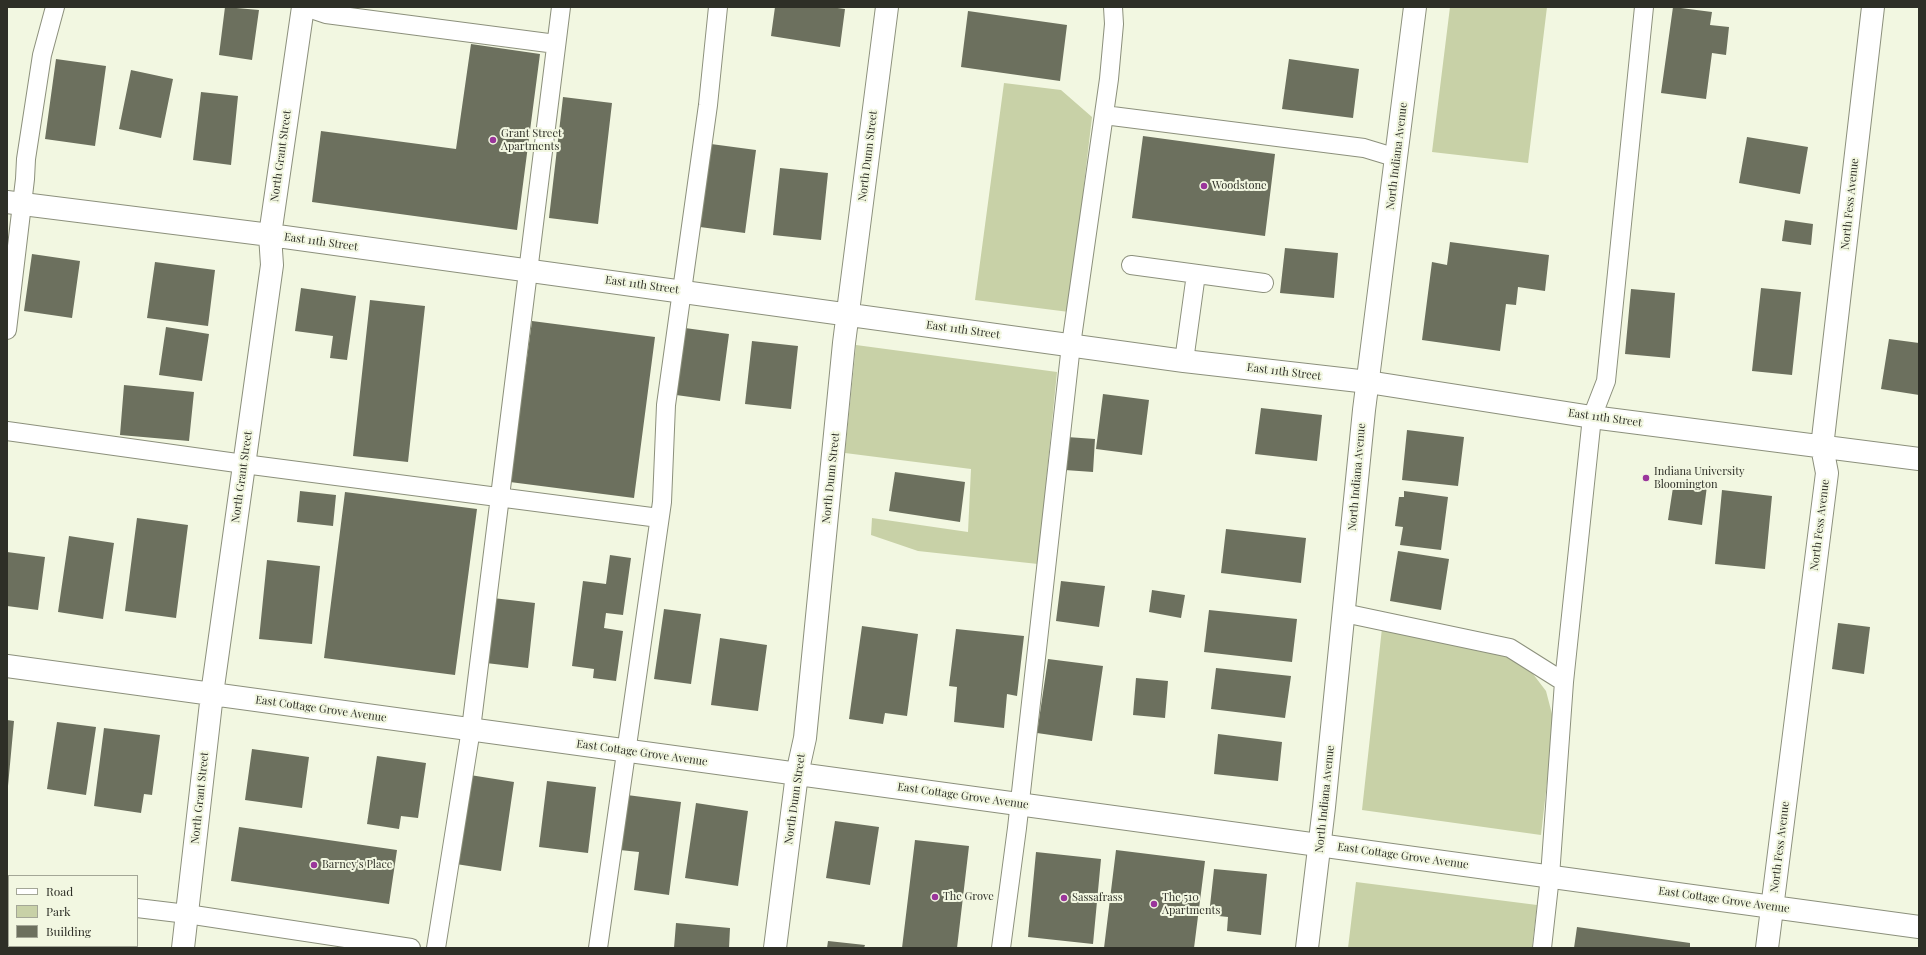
<!DOCTYPE html>
<style>
body{margin:0}
#map{position:relative;width:1926px;height:955px;overflow:hidden;background:#f2f7e1;font-family:"Playfair Display",serif}
canvas{display:block}
.frame{position:absolute;inset:0;border:8px solid #2e2f27;pointer-events:none}
.legend{position:absolute;left:8px;top:875px;width:130px;height:72px;box-sizing:border-box;background:#f2f7e1;border:1px solid #a4a797;margin:0;padding:5px 7px;list-style:none;font-size:12px;color:#2e2f27}
.legend li{display:flex;align-items:center;gap:8px;height:20px}
.legend b{width:20px;border:1px solid #a4a797}
</style>
<div id="map">
<canvas width="1926" height="955"></canvas>
<div class="frame"></div>
<ul class="legend">
<li><b style="height:5px;background:#fff"></b>Road</li>
<li><b style="height:11px;background:#c8d1a7"></b>Park</li>
<li><b style="height:11px;background:#6c705e"></b>Building</li>
</ul>
</div>
<script>
const ctx = document.querySelector('canvas').getContext('2d');
ctx.lineJoin = 'round';
function fillPath(path, color) { ctx.fillStyle = color; ctx.fill(path, 'evenodd'); }
const toPath = rows => new Path2D(rows.map(r => 'M' + r).join(''));
function trace(path, color, width, dash) { ctx.strokeStyle = color; ctx.lineWidth = width; ctx.lineCap = dash ? 'butt' : 'round'; ctx.setLineDash(dash || []); ctx.stroke(path); }
function drawText(font, color, halo, rows, align = 'center') {
  ctx.font = font + ' "Playfair Display",serif'; ctx.lineWidth = 4; ctx.setLineDash([]); ctx.textBaseline = 'middle'; ctx.strokeStyle = halo; ctx.fillStyle = color; for (const [text, x, y, turn = 0] of rows) {
    ctx.save(); ctx.translate(x, y); ctx.rotate((+turn || 0) * Math.PI / 180); ctx.textAlign = isNaN(turn) ? turn : align; if (halo) ctx.strokeText(text, 0, 0); ctx.fillText(text, 0, 0); ctx.restore();
  }
}
fillPath(toPath([
 [1450,7,1547,7,1528,163,1432,152],
 [1004,83,1061,90,1092,117,1069,312,975,300],
 [856,345,1057,372,1038,564,918,551,871,535,872,518,968,532,971,469,845,453],
 [1382,628,1511,657,1530,670,1546,691,1552,714,1553,730,1541,835,1362,810],
 [1356,882,1537,905,1532,948,1348,948]
]), '#c8d1a7');
fillPath(toPath([
 [225,7,259,10,252,60,219,55],
 [775,7,830,7,845,9,840,47,771,36],
 [1673,7,1712,12,1710,25,1729,27,1726,55,1712,53,1706,99,1661,93],
 [968,11,1067,25,1060,81,961,67],
 [471,44,540,54,517,230,312,202,321,131,456,149],
 [56,59,106,66,95,146,45,139],
 [1289,59,1359,69,1353,118,1282,109],
 [131,70,173,79,161,138,119,129],
 [201,92,238,96,231,165,193,160],
 [563,97,612,103,598,224,549,218],
 [1143,136,1275,154,1265,236,1132,218],
 [1747,137,1808,147,1800,194,1739,183],
 [711,144,756,150,745,233,700,227],
 [780,168,828,173,821,240,773,235],
 [1785,220,1813,224,1811,245,1782,241],
 [1450,242,1549,255,1545,291,1518,287,1516,305,1506,304,1500,351,1422,340,1432,262,1447,265],
 [1285,248,1338,253,1334,298,1280,293],
 [32,254,80,261,72,318,24,311],
 [155,262,215,270,208,326,147,318],
 [301,288,356,296,347,360,330,358,333,336,295,331],
 [1761,288,1801,292,1792,375,1752,371],
 [1631,289,1675,293,1670,358,1625,354],
 [370,300,425,306,408,462,353,456],
 [532,321,655,337,634,498,510,482],
 [166,327,209,334,202,381,159,375],
 [685,328,729,334,720,401,676,395],
 [1889,339,1919,343,1919,395,1881,389],
 [752,341,798,346,791,409,745,404],
 [124,385,194,392,189,441,120,435],
 [1103,394,1149,400,1142,455,1096,449],
 [1261,408,1322,415,1317,461,1255,454],
 [1407,430,1464,437,1458,486,1402,480],
 [1067,437,1095,439,1093,472,1065,470],
 [895,472,965,482,960,522,889,511],
 [1674,481,1707,486,1702,525,1668,520],
 [1722,490,1772,496,1765,569,1715,564],
 [300,491,336,495,333,526,297,522],
 [1404,491,1448,497,1441,550,1400,545,1403,527,1395,526,1399,497,1404,497],
 [345,492,477,509,455,675,324,658],
 [137,518,188,525,176,618,125,611],
 [1226,529,1306,538,1301,583,1221,573],
 [69,536,114,543,103,619,58,612],
 [1398,551,1449,559,1441,610,1390,601],
 [7,552,45,557,38,610,7,606],
 [610,555,631,558,623,615,606,613,604,628,623,631,616,681,593,678,594,669,572,666,583,581,606,584],
 [267,560,320,566,312,644,259,639],
 [1061,581,1105,586,1099,627,1056,621],
 [1152,590,1185,595,1181,618,1149,612],
 [493,598,535,603,528,668,486,663],
 [664,609,701,614,691,684,654,679],
 [1209,610,1297,619,1292,662,1204,652],
 [1838,623,1870,627,1864,674,1832,669],
 [862,626,918,634,907,716,885,713,883,724,849,719],
 [956,629,1024,636,1017,696,1007,694,1004,728,954,722,957,687,949,686],
 [720,638,767,645,758,711,711,705],
 [1048,659,1103,666,1092,741,1037,733],
 [1216,668,1291,676,1285,718,1211,709],
 [1136,678,1168,681,1165,718,1133,715],
 [7,720,14,721,8,786,7,786],
 [57,722,96,727,86,795,47,789],
 [104,728,160,735,152,795,144,794,141,813,94,806],
 [1218,734,1282,742,1278,781,1214,774],
 [252,749,309,757,302,808,245,800],
 [377,756,426,763,418,818,401,816,399,829,367,824],
 [470,775,514,782,501,871,456,864],
 [547,781,596,787,588,853,539,847],
 [627,795,681,802,669,895,634,890,639,852,620,850],
 [696,803,748,811,738,886,685,878],
 [835,821,879,827,870,885,826,878],
 [239,827,397,850,389,904,231,881],
 [915,840,969,846,957,948,902,948],
 [1116,850,1205,861,1194,948,1104,948],
 [1036,852,1101,859,1093,944,1028,937],
 [1214,869,1267,874,1261,935,1227,931,1228,917,1209,915],
 [676,923,730,928,729,948,674,948],
 [1577,927,1690,943,1690,948,1574,948],
 [828,941,865,945,864,948,827,948]
]), '#6c705e');
const service = toPath([
 [305,7,326,14,556,44],
 [1104,115,1364,148,1397,158],
 [1131,265,1264,283],
 [7,330,25,179,26,159,42,55,55,7],
 [1184,361,1196,274],
 [7,431,244,464,659,518],
 [1344,613,1510,648,1564,682],
 [7,891,9,892],
 [137,908,187,914,411,948],
 [436,948,471,729,561,7],
 [598,948,662,502,666,405,708,105,718,7],
 [1001,948,1017,828,1071,345,1109,79,1114,24,1113,7],
 [1542,948,1550,876,1564,682,1592,417,1606,381,1644,7]
]);
const minor = toPath([
 [7,202,270,235,1184,361,1368,382,1592,417,1919,459],
 [7,666,1919,927],
 [183,948,212,694,272,265,270,235,303,7],
 [775,948,797,774,805,738,844,343,887,7],
 [1767,948,1827,473,1822,447,1873,7]
]);
const tertiary = toPath([
 [1307,948,1324,807,1364,410,1415,7]
]);
trace(service, '#8c907c', 20);
trace(minor, '#8c907c', 24);
trace(tertiary, '#8c907c', 24);
trace(service, '#fff', 18);
trace(minor, '#fff', 22);
trace(tertiary, '#fff', 22);
for (const [x, y, r, color] of [
 [493,140,4,"#9a359b"],
 [1204,186,4,"#9a359b"],
 [1646,478,4,"#9a359b"],
 [314,865,4,"#9a359b"],
 [935,897,4,"#9a359b"],
 [1064,898,4,"#9a359b"],
 [1154,904,4,"#9a359b"]
]) { const dot = new Path2D(); dot.arc(x, y, r, 0, 2 * Math.PI); ctx.fillStyle = color; ctx.fill(dot); trace(dot, '#f2f7e1', 1.5); }
drawText('11px', '#2e2f27', '#f2f7e1', [
 ["Grant Street",501,134],
 ["Apartments",501,147],
 ["Woodstone",1212,186],
 ["Indiana University",1654,472],
 ["Bloomington",1654,485],
 ["Barney's Place",322,865],
 ["The Grove",943,897],
 ["Sassafrass",1072,898],
 ["The 510",1162,898],
 ["Apartments",1162,911]
], 'left');
drawText('11px', '#2e2f27', '#f2f7e1', [
 ["North Grant Street",281,156,-82],
 ["North Dunn Street",868,156,-83],
 ["North Indiana Avenue",1397,156,-83],
 ["North Fess Avenue",1850,204,-84],
 ["East 11th Street",321,242,8],
 ["East 11th Street",642,285,8],
 ["East 11th Street",963,330,8],
 ["East 11th Street",1284,372,7],
 ["East 11th Street",1605,418,8],
 ["North Grant Street",242,477,-82],
 ["North Indiana Avenue",1357,477,-85],
 ["North Dunn Street",831,478,-84],
 ["North Fess Avenue",1820,525,-83],
 ["East Cottage Grove Avenue",321,709,8],
 ["East Cottage Grove Avenue",642,753,8],
 ["East Cottage Grove Avenue",963,796,8],
 ["North Grant Street",200,798,-84],
 ["North Dunn Street",795,799,-82],
 ["North Indiana Avenue",1325,799,-84],
 ["North Fess Avenue",1780,847,-83],
 ["East Cottage Grove Avenue",1403,856,8],
 ["East Cottage Grove Avenue",1724,900,8]
]);
</script>
